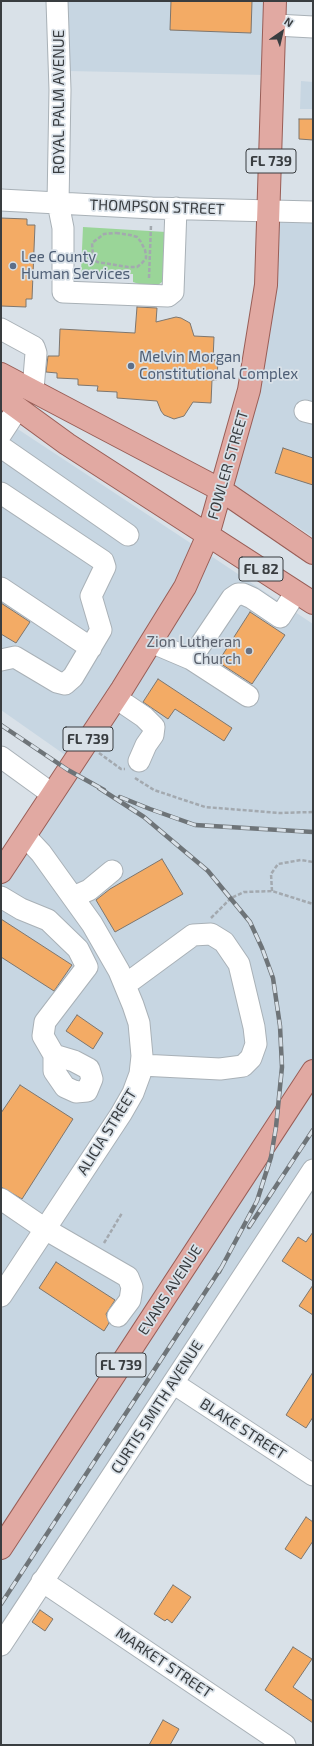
<!DOCTYPE html>
<style>
body{margin:0}
#map{position:relative;width:314px;height:1746px;overflow:hidden;background:#d9e1e8;font-family:"Exo 2",sans-serif}
canvas{display:block}
.frame{position:absolute;inset:0;border:2px solid #393d40;pointer-events:none}
.north{position:absolute;left:262px;top:12px;width:40px;height:40px;-webkit-text-stroke:3px #d9e1e8;paint-order:stroke;rotate:34deg;font-size:11px;font-weight:700;line-height:16px;text-align:center;color:#393d40}
.north::after{content:'';display:block;margin:auto;width:14px;height:18px;background:#393d40;clip-path:polygon(50% 0,100% 100%,50% 72%,0 100%)}
</style>
<div id="map">
<canvas width="314" height="1746"></canvas>
<div class="frame"></div>
<div class="north">N</div>
</div>
<script>
const ctx = document.querySelector('canvas').getContext('2d');
ctx.lineJoin = 'round';
function fillPath(path, color) { ctx.fillStyle = color; ctx.fill(path, 'evenodd'); }
const toPath = rows => new Path2D(rows.map(r => 'M' + r).join(''));
function trace(path, color, width, dash) { ctx.strokeStyle = color; ctx.lineWidth = width; ctx.lineCap = dash ? 'butt' : 'round'; ctx.setLineDash(dash || []); ctx.stroke(path); }
function drawText(font, color, halo, rows, align = 'center') {
  ctx.font = font + ' "Exo 2",sans-serif'; ctx.lineWidth = 3.5; ctx.setLineDash([]); ctx.textBaseline = 'middle'; ctx.strokeStyle = halo; ctx.fillStyle = color; for (const [text, x, y, turn = 0] of rows) {
    ctx.save(); ctx.translate(x, y); ctx.rotate((+turn || 0) * Math.PI / 180); ctx.textAlign = isNaN(turn) ? turn : align; if (halo) ctx.strokeText(text, 0, 0); ctx.fillText(text, 0, 0); ctx.restore();
  }
}
fillPath(toPath([
 [65,1,268,1,266,75,67,71],
 [301,81,313,82,313,109,300,109],
 [279,218,313,219,313,537,230,483,275,251],
 [1,418,195,546,178,584,68,757,1,710],
 [208,554,313,624,313,1058,1,1535,1,1310,78,1192,149,1039,35,835],
 [25,849,35,858,104,960,126,1009,135,1057,126,1090,1,1283,1,886],
 [313,1085,313,1173,1,1650,1,1562]
]), '#c7d6e2');
fillPath(toPath([
 [83,227,166,232,162,282,158,285,139,284,133,282,133,274,81,272]
]), '#9ad598');
const building = toPath([
 [171,1,252,1,251,33,170,30,171,1],
 [299,119,313,119,313,140,299,139,299,119],
 [1,218,27,219,27,225,35,225,32,299,26,299,26,307,1,306,1,218],
 [137,307,157,308,156,322,176,317,181,318,190,323,194,336,214,337,213,360,218,360,217,380,212,380,211,403,193,402,184,416,174,419,164,415,161,411,157,401,117,398,117,392,97,391,98,386,78,385,78,379,57,378,57,373,46,372,48,356,59,356,60,329,135,333,137,307],
 [283,448,313,458,313,485,275,473,283,448],
 [1,603,30,622,16,643,1,634,1,603],
 [250,612,285,635,252,684,218,662,250,612],
 [158,679,232,728,224,741,175,709,168,719,143,702,158,679],
 [162,859,183,894,115,932,96,900,110,889,162,859],
 [1,919,72,965,54,991,1,957,1,919],
 [77,1015,103,1033,93,1049,66,1031,77,1015],
 [20,1085,73,1119,22,1199,1,1187,1,1113,20,1085],
 [313,1232,313,1281,282,1261,298,1237,306,1242,313,1232],
 [56,1262,115,1300,106,1314,109,1323,104,1331,39,1288,56,1262],
 [313,1285,313,1315,299,1306,313,1285],
 [313,1372,313,1417,306,1428,286,1415,313,1372],
 [306,1517,313,1522,313,1541,301,1559,285,1549,306,1517],
 [173,1585,191,1597,172,1623,167,1619,165,1621,154,1614,173,1585],
 [40,1610,53,1619,45,1631,32,1622,40,1610],
 [293,1647,312,1659,293,1687,313,1701,313,1723,265,1690,293,1647],
 [163,1720,179,1729,170,1745,149,1745,163,1720]
]);
fillPath(building, '#f3ab65');
trace(building, '#7d766f', 1);
const minor = toPath([
 [57,1,60,90,58,203,63,228,63,292,168,296,173,292,176,208],
 [275,25,313,27],
 [1,200,152,208,313,212],
 [1,329,34,347,36,353,33,390],
 [305,411,313,413],
 [1,434,18,408],
 [1,447,128,535],
 [1,493,103,561,105,567,91,596,101,630,73,677,65,684,57,682,15,657,1,660],
 [1,588,91,648],
 [151,642,191,659,232,598,238,594,243,594,252,598,280,617,296,592],
 [191,659,248,696],
 [116,698,144,717,154,727,153,735,146,745,139,761],
 [1,757,52,794],
 [1,897,21,909,48,920,78,949,87,967,45,1022,43,1036,54,1055,54,1071,65,1087,76,1092,87,1091,92,1079,89,1069,74,1061,54,1055],
 [73,897,89,890,112,871],
 [125,985,193,935,211,934,224,942,239,964,254,1027,256,1044,251,1058,243,1066,220,1069,141,1065],
 [1,1199,45,1229,128,1277,132,1287,130,1300,118,1316],
 [1,1296,121,1114,133,1093,140,1074,142,1056,139,1023,133,1005,119,971,92,924,41,853,25,836],
 [173,1383,313,1475],
 [42,1581,285,1745],
 [1,1645,313,1170]
]);
const major = toPath([
 [1,374,221,490,313,553],
 [1,396,67,444,313,603],
 [1,872,122,689,185,587,208,535,249,390,266,285,275,1],
 [1,1548,313,1071]
]);
trace(minor, '#a9b1b7', 23);
trace(major, '#995e57', 24);
trace(toPath([
 [116,233,130,235,137,237,141,242,145,250,146,255,146,258,142,263,137,267,128,267,97,262,93,256,92,243,104,234,116,233],
 [149,278,151,225],
 [99,753,121,769,125,769],
 [135,778,154,790,205,807,279,813,313,812],
 [272,891,271,874,278,864,301,860,313,862],
 [211,918,231,898,244,892,272,891,313,904],
 [104,1243,122,1213]
]), '#a3a9af', 2.5, [4, 2]);
trace(minor, '#fff', 21);
trace(major, '#e1a9a2', 22);
const rail = toPath([
 [1,725,68,770,104,790],
 [99,788,144,817,208,871,250,922,262,948,273,978,280,1026,282,1067,276,1127,271,1157,257,1201,219,1272],
 [120,797,150,809,195,825,313,832],
 [249,1227,313,1130],
 [1,1604,221,1268]
]);
trace(rail, '#6e7478', 4.5);
trace(rail, '#d9e1e8', 3, [9]);
for (const [x, y, r, color] of [
 [13,266,4,"#5c6f8a"],
 [131,366,4,"#5c6f8a"],
 [249,651,4,"#6b7280"]
]) { const dot = new Path2D(); dot.arc(x, y, r, 0, 2 * Math.PI); ctx.fillStyle = color; ctx.fill(dot); trace(dot, '#d9e1e8', 1.5); }
for (const [x, y, w] of [
 [271,161,50],
 [261,569,44],
 [88,739,50],
 [121,1365,50]
]) { const box = new Path2D(); box.roundRect(x - w / 2, y - 12, w, 24, 3); ctx.fillStyle = '#d9e1e8'; ctx.fill(box); trace(box, '#393d40', 1); }
drawText('bold 14px', '#393d40', null, [
 ["FL 739",271,161],
 ["FL 82",261,569],
 ["FL 739",88,739],
 ["FL 739",121,1365]
]);
drawText('15px', '#393d40', '#d9e1e8', [
 ["ROYAL PALM AVENUE",59,102,-90],
 ["THOMPSON STREET",157,207,2],
 ["FOWLER STREET",228,465,-74],
 ["ALICIA STREET",107,1132,-58],
 ["EVANS AVENUE",170,1290,-57],
 ["CURTIS SMITH AVENUE",157,1407,-57],
 ["BLAKE STREET",243,1429,33],
 ["MARKET STREET",164,1663,34]
]);
drawText('15px', '#4e5e75', '#d9e1e8', [
 ["Lee County",21,257],
 ["Human Services",21,274],
 ["Melvin Morgan",139,357],
 ["Constitutional Complex",139,374]
], 'left');
drawText('15px', '#5b616d', '#d9e1e8', [
 ["Zion Lutheran",241,642],
 ["Church",241,659]
], 'right');
</script>
